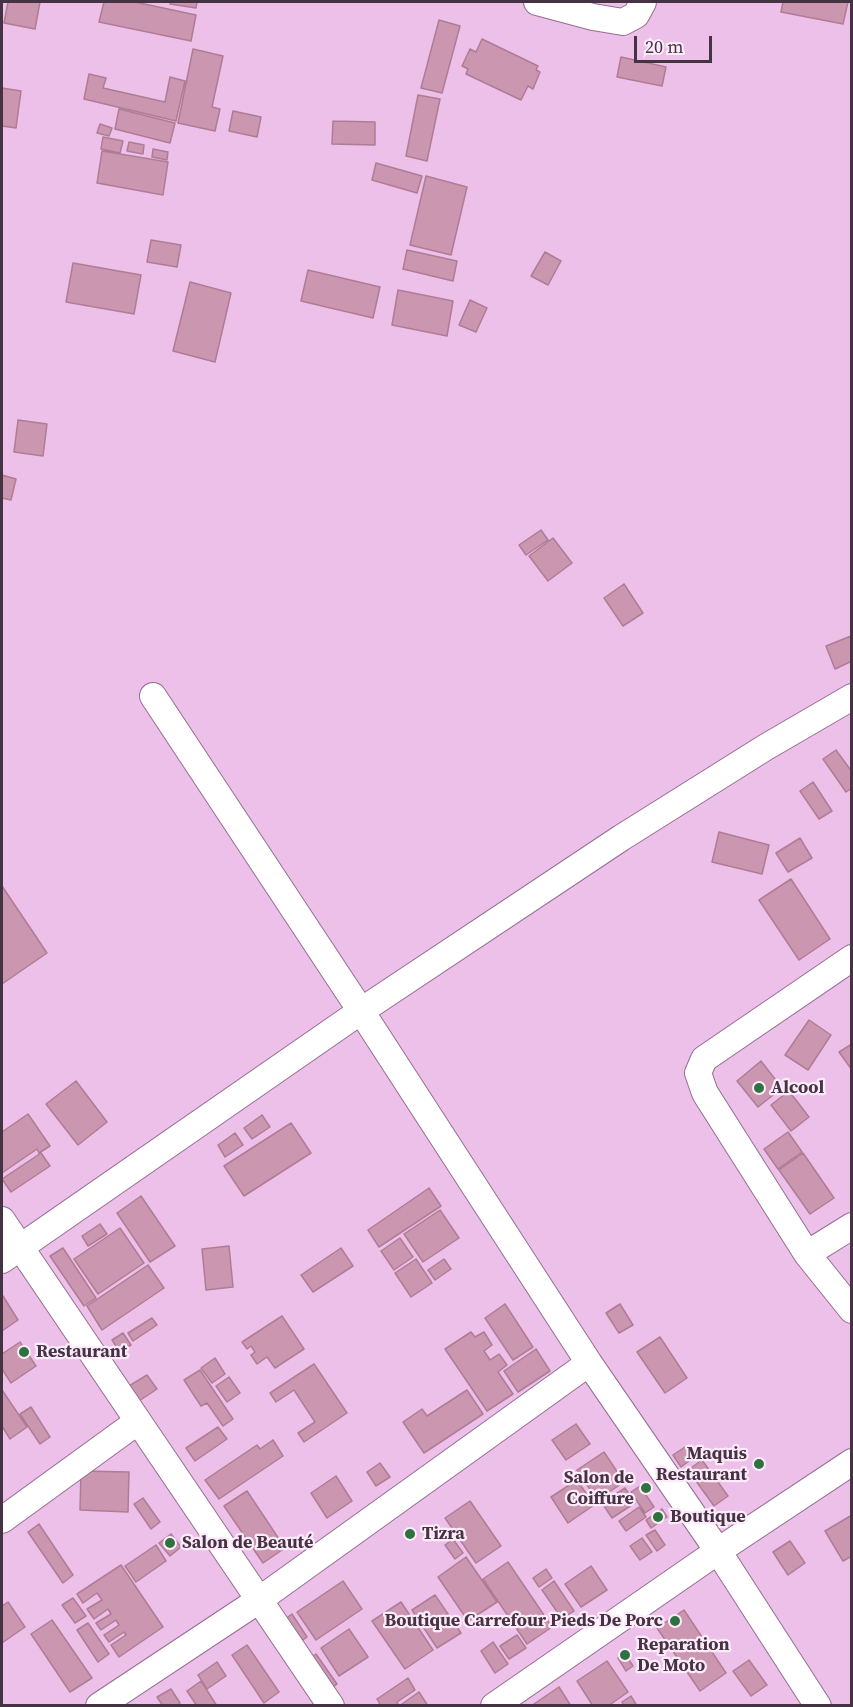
<!DOCTYPE html>
<meta charset="utf-8">
<style>
body{margin:0}
#map{position:relative;width:853px;height:1707px;overflow:hidden;background:#ecc0e8;font-family:"Source Serif 4",serif}
canvas{display:block}
.frame{position:absolute;inset:0;border:3px solid #453343;pointer-events:none}
.scale{position:absolute;left:634px;top:36px;width:78px;height:27px;box-sizing:border-box;border:3px solid #453343;border-top:0;padding-left:8px;font-size:18px;line-height:21px;white-space:nowrap;color:#453343;-webkit-text-stroke:4px #fdebfb;paint-order:stroke}
</style>
<div id="map">
<canvas width="853" height="1707"></canvas>
<div class="frame"></div>
<div class="scale">20 m</div>
</div>
<script>
const ctx = document.querySelector('canvas').getContext('2d');
ctx.lineJoin = 'round';
function fillPath(path, color) { ctx.fillStyle = color; ctx.fill(path, 'evenodd'); }
const toPath = rows => new Path2D(rows.map(r => 'M' + r).join(''));
function trace(path, color, width, dash) { ctx.strokeStyle = color; ctx.lineWidth = width; ctx.lineCap = dash ? 'butt' : 'round'; ctx.setLineDash(dash || []); ctx.stroke(path); }
function drawText(font, color, halo, rows, align = 'center') {
  ctx.font = font + ' "Source Serif 4",serif'; ctx.lineWidth = 4.5; ctx.setLineDash([]); ctx.textBaseline = 'middle'; ctx.strokeStyle = halo; ctx.fillStyle = color; for (const [text, x, y, turn = 0] of rows) {
    ctx.save(); ctx.translate(x, y); ctx.rotate((+turn || 0) * Math.PI / 180); ctx.textAlign = isNaN(turn) ? turn : align; if (halo) ctx.strokeText(text, 0, 0); ctx.fillText(text, 0, 0); ctx.restore();
  }
}
const building = toPath([
 [8,2,40,2,35,29,4,23,8,2],
 [104,2,135,2,196,15,191,41,99,22,104,2],
 [170,2,197,2,196,8,170,4,170,2],
 [783,2,848,2,843,24,781,12,783,2],
 [439,20,460,26,442,93,421,88,439,20],
 [482,39,538,66,536,70,540,72,533,89,528,86,521,100,466,74,468,69,462,66,470,49,476,52,482,39],
 [193,49,223,56,212,107,220,109,215,131,178,123,193,49],
 [621,57,666,67,662,86,617,77,621,57],
 [89,74,106,78,103,88,165,102,170,77,185,81,176,121,84,99,89,74],
 [2,88,21,91,16,128,2,126,2,88],
 [418,95,440,99,427,161,406,156,418,95],
 [119,109,175,123,170,143,115,129,119,109],
 [233,111,261,117,257,137,229,131,233,111],
 [333,121,375,122,375,145,332,144,333,121],
 [100,124,112,128,109,136,97,133,100,124],
 [103,137,123,141,120,153,101,149,103,137],
 [129,142,144,145,143,154,127,151,129,142],
 [153,149,168,152,167,160,152,157,153,149],
 [102,151,168,162,163,195,97,183,102,151],
 [376,163,422,176,417,193,372,180,376,163],
 [426,176,467,187,451,255,410,245,426,176],
 [151,240,181,245,177,267,147,262,151,240],
 [407,250,457,261,453,281,403,269,407,250],
 [545,252,561,261,548,285,531,276,545,252],
 [73,263,141,275,134,314,66,302,73,263],
 [308,270,380,287,373,318,301,301,308,270],
 [190,282,231,293,215,362,173,351,190,282],
 [398,290,453,301,447,336,392,325,398,290],
 [470,300,487,308,476,332,459,325,470,300],
 [18,420,47,424,43,456,14,452,18,420],
 [2,475,16,479,11,500,2,498,2,475],
 [541,530,548,540,526,555,519,545,541,530],
 [553,538,572,563,548,581,529,556,553,538],
 [624,584,643,613,623,626,604,598,624,584],
 [851,636,852,661,835,669,826,646,851,636],
 [836,750,852,772,852,788,846,792,823,759,836,750],
 [813,782,832,811,819,819,800,791,813,782],
 [719,832,769,845,762,874,712,862,719,832],
 [800,838,812,858,788,872,776,853,800,838],
 [791,879,830,939,799,960,759,900,791,879],
 [2,886,47,953,2,984,2,886],
 [809,1020,831,1035,808,1070,785,1055,809,1020],
 [852,1044,852,1070,839,1052,852,1044],
 [761,1061,782,1088,758,1107,737,1081,761,1061],
 [76,1081,107,1122,78,1145,46,1104,76,1081],
 [789,1091,809,1117,791,1131,771,1105,789,1091],
 [28,1114,50,1146,39,1153,37,1149,2,1173,2,1132,28,1114],
 [262,1115,270,1127,252,1139,244,1128,262,1115],
 [291,1123,311,1153,244,1196,224,1166,291,1123],
 [788,1132,802,1152,778,1169,764,1149,788,1132],
 [235,1133,243,1145,225,1157,218,1145,235,1133],
 [41,1153,50,1166,11,1192,2,1179,41,1153],
 [803,1153,834,1198,810,1214,779,1170,803,1153],
 [429,1188,441,1206,379,1247,368,1230,429,1188],
 [141,1196,175,1246,150,1262,117,1213,141,1196],
 [440,1210,459,1238,423,1262,404,1234,440,1210],
 [100,1224,107,1234,88,1246,82,1236,100,1224],
 [120,1228,144,1263,98,1294,74,1259,120,1228],
 [400,1238,413,1257,394,1270,381,1251,400,1238],
 [229,1246,233,1287,206,1290,202,1249,229,1246],
 [63,1248,96,1298,84,1306,50,1256,63,1248],
 [341,1248,353,1266,313,1292,301,1275,341,1248],
 [416,1259,432,1283,411,1297,395,1273,416,1259],
 [444,1259,451,1269,435,1280,428,1270,444,1259],
 [148,1265,164,1288,102,1330,87,1306,148,1265],
 [3,1296,18,1320,2,1331,2,1297,3,1296],
 [505,1304,533,1347,513,1360,485,1318,505,1304],
 [620,1304,633,1325,619,1333,606,1313,620,1304],
 [282,1316,304,1349,275,1368,267,1357,257,1364,251,1355,255,1352,251,1346,247,1349,242,1342,282,1316],
 [152,1318,157,1325,133,1341,128,1333,152,1318],
 [471,1332,475,1337,484,1332,492,1345,484,1351,490,1360,499,1354,507,1365,498,1372,513,1394,487,1411,445,1349,471,1332],
 [123,1333,131,1345,120,1352,112,1340,123,1333],
 [660,1337,687,1378,665,1393,637,1352,660,1337],
 [20,1342,36,1366,11,1383,2,1369,2,1354,20,1342],
 [536,1349,550,1371,518,1392,504,1371,536,1349],
 [215,1358,225,1374,212,1383,201,1368,215,1358],
 [314,1364,347,1413,304,1442,298,1433,315,1422,294,1390,276,1402,270,1393,314,1364],
 [200,1370,233,1419,223,1426,207,1403,201,1406,184,1380,200,1370],
 [147,1375,157,1389,139,1401,129,1386,147,1375],
 [229,1377,240,1393,227,1402,216,1386,229,1377],
 [2,1390,27,1427,10,1439,2,1426,2,1390],
 [467,1390,483,1414,424,1453,403,1422,422,1409,427,1416,467,1390],
 [31,1407,50,1437,40,1444,20,1414,31,1407],
 [576,1424,590,1444,566,1460,552,1440,576,1424],
 [218,1427,227,1439,195,1461,186,1448,218,1427],
 [273,1440,283,1456,219,1499,205,1480,257,1445,260,1449,273,1440],
 [685,1447,693,1458,681,1467,673,1455,685,1447],
 [604,1452,624,1482,597,1500,577,1470,604,1452],
 [702,1460,728,1496,714,1506,688,1470,702,1460],
 [380,1463,390,1477,376,1486,367,1472,380,1463],
 [81,1471,129,1472,128,1512,80,1510,81,1471],
 [336,1476,352,1501,327,1518,311,1493,336,1476],
 [577,1480,594,1505,568,1523,551,1497,577,1480],
 [640,1486,654,1507,645,1513,631,1492,640,1486],
 [625,1488,635,1503,612,1518,602,1503,625,1488],
 [247,1491,285,1548,263,1563,224,1506,247,1491],
 [143,1498,160,1522,151,1529,134,1504,143,1498],
 [470,1501,501,1546,476,1563,445,1518,470,1501],
 [639,1507,646,1517,626,1531,619,1521,639,1507],
 [662,1509,667,1517,651,1528,646,1520,662,1509],
 [852,1515,852,1556,843,1561,825,1531,852,1515],
 [39,1524,73,1575,63,1583,28,1532,39,1524],
 [655,1530,665,1545,657,1551,646,1535,655,1530],
 [171,1534,181,1547,170,1556,159,1543,171,1534],
 [642,1538,652,1552,640,1560,630,1546,642,1538],
 [453,1539,463,1553,455,1559,445,1545,453,1539],
 [790,1541,805,1563,788,1575,773,1552,790,1541],
 [156,1545,166,1561,136,1582,125,1566,156,1545],
 [466,1557,497,1602,468,1621,438,1577,466,1557],
 [508,1562,552,1627,527,1644,483,1579,508,1562],
 [121,1565,163,1627,119,1657,111,1645,126,1635,124,1632,109,1642,104,1635,119,1625,116,1620,101,1630,96,1623,111,1614,108,1609,94,1619,87,1609,102,1600,97,1593,83,1603,77,1594,121,1565],
 [591,1566,607,1590,581,1607,565,1584,591,1566],
 [546,1569,552,1578,539,1587,533,1578,546,1569],
 [343,1581,362,1609,316,1640,297,1612,343,1581],
 [554,1581,574,1611,562,1619,542,1590,554,1581],
 [435,1595,461,1633,437,1648,412,1610,435,1595],
 [73,1598,86,1616,75,1623,62,1605,73,1598],
 [8,1602,25,1627,2,1643,2,1606,8,1602],
 [401,1602,433,1650,405,1669,372,1621,401,1602],
 [684,1610,726,1673,700,1691,657,1628,684,1610],
 [292,1614,307,1637,296,1645,281,1622,292,1614],
 [52,1620,92,1678,70,1692,31,1634,52,1620],
 [88,1623,109,1654,98,1662,77,1630,88,1623],
 [349,1629,368,1657,339,1676,321,1648,349,1629],
 [517,1635,526,1648,509,1659,500,1646,517,1635],
 [493,1642,508,1664,495,1673,481,1651,493,1642],
 [247,1645,279,1692,264,1703,232,1655,247,1645],
 [316,1654,337,1684,323,1693,303,1663,316,1654],
 [625,1654,633,1666,626,1671,618,1658,625,1654],
 [749,1660,767,1685,751,1696,733,1671,749,1660],
 [607,1661,628,1692,608,1706,593,1706,577,1681,607,1661],
 [217,1662,226,1676,207,1689,198,1675,217,1662],
 [408,1678,415,1690,397,1702,399,1706,381,1706,377,1699,408,1678],
 [201,1681,217,1706,197,1706,187,1691,201,1681],
 [559,1687,571,1706,531,1706,559,1687],
 [171,1689,180,1703,176,1706,163,1706,157,1697,171,1689],
 [419,1692,428,1706,403,1706,402,1704,419,1692],
 [631,1696,637,1706,624,1706,622,1702,631,1696]
]);
fillPath(building, '#cb96af');
trace(building, '#b07c95', 1.5);
const minor = toPath([
 [537,2,593,17,623,22,636,15,643,2],
 [153,696,361,1011,589,1363,718,1551,818,1706],
 [852,958,704,1059,698,1073,705,1093,807,1254,852,1310],
 [2,1220,331,1706],
 [807,1254,852,1226],
 [2,1260,361,1011,621,838,766,747,852,697],
 [2,1520,137,1422],
 [99,1706,259,1600,589,1363],
 [494,1706,718,1551,852,1462]
]);
trace(minor, '#956d92', 28);
trace(minor, '#fff', 26);
for (const [x, y, r, color] of [
 [759,1088,6,"#2e733f"],
 [24,1352,6,"#2e733f"],
 [759,1464,6,"#2e733f"],
 [646,1488,6,"#2e733f"],
 [658,1517,6,"#2e733f"],
 [410,1534,6,"#2e733f"],
 [170,1543,6,"#2e733f"],
 [675,1621,6,"#2e733f"],
 [625,1655,6,"#2e733f"]
]) { const dot = new Path2D(); dot.arc(x, y, r, 0, 2 * Math.PI); ctx.fillStyle = color; ctx.fill(dot); trace(dot, '#fdebfb', 2); }
drawText('bold 18px', '#453343', '#fdebfb', [
 ["Alcool",771,1088],
 ["Restaurant",36,1352],
 ["Maquis",747,1454,"right"],
 ["Restaurant",747,1475,"right"],
 ["Salon de",634,1478,"right"],
 ["Coiffure",634,1499,"right"],
 ["Boutique",670,1517],
 ["Tizra",422,1534],
 ["Salon de Beauté",182,1543],
 ["Boutique Carrefour Pieds De Porc",663,1621,"right"],
 ["Reparation",637,1645],
 ["De Moto",637,1666]
], 'left');
</script>
